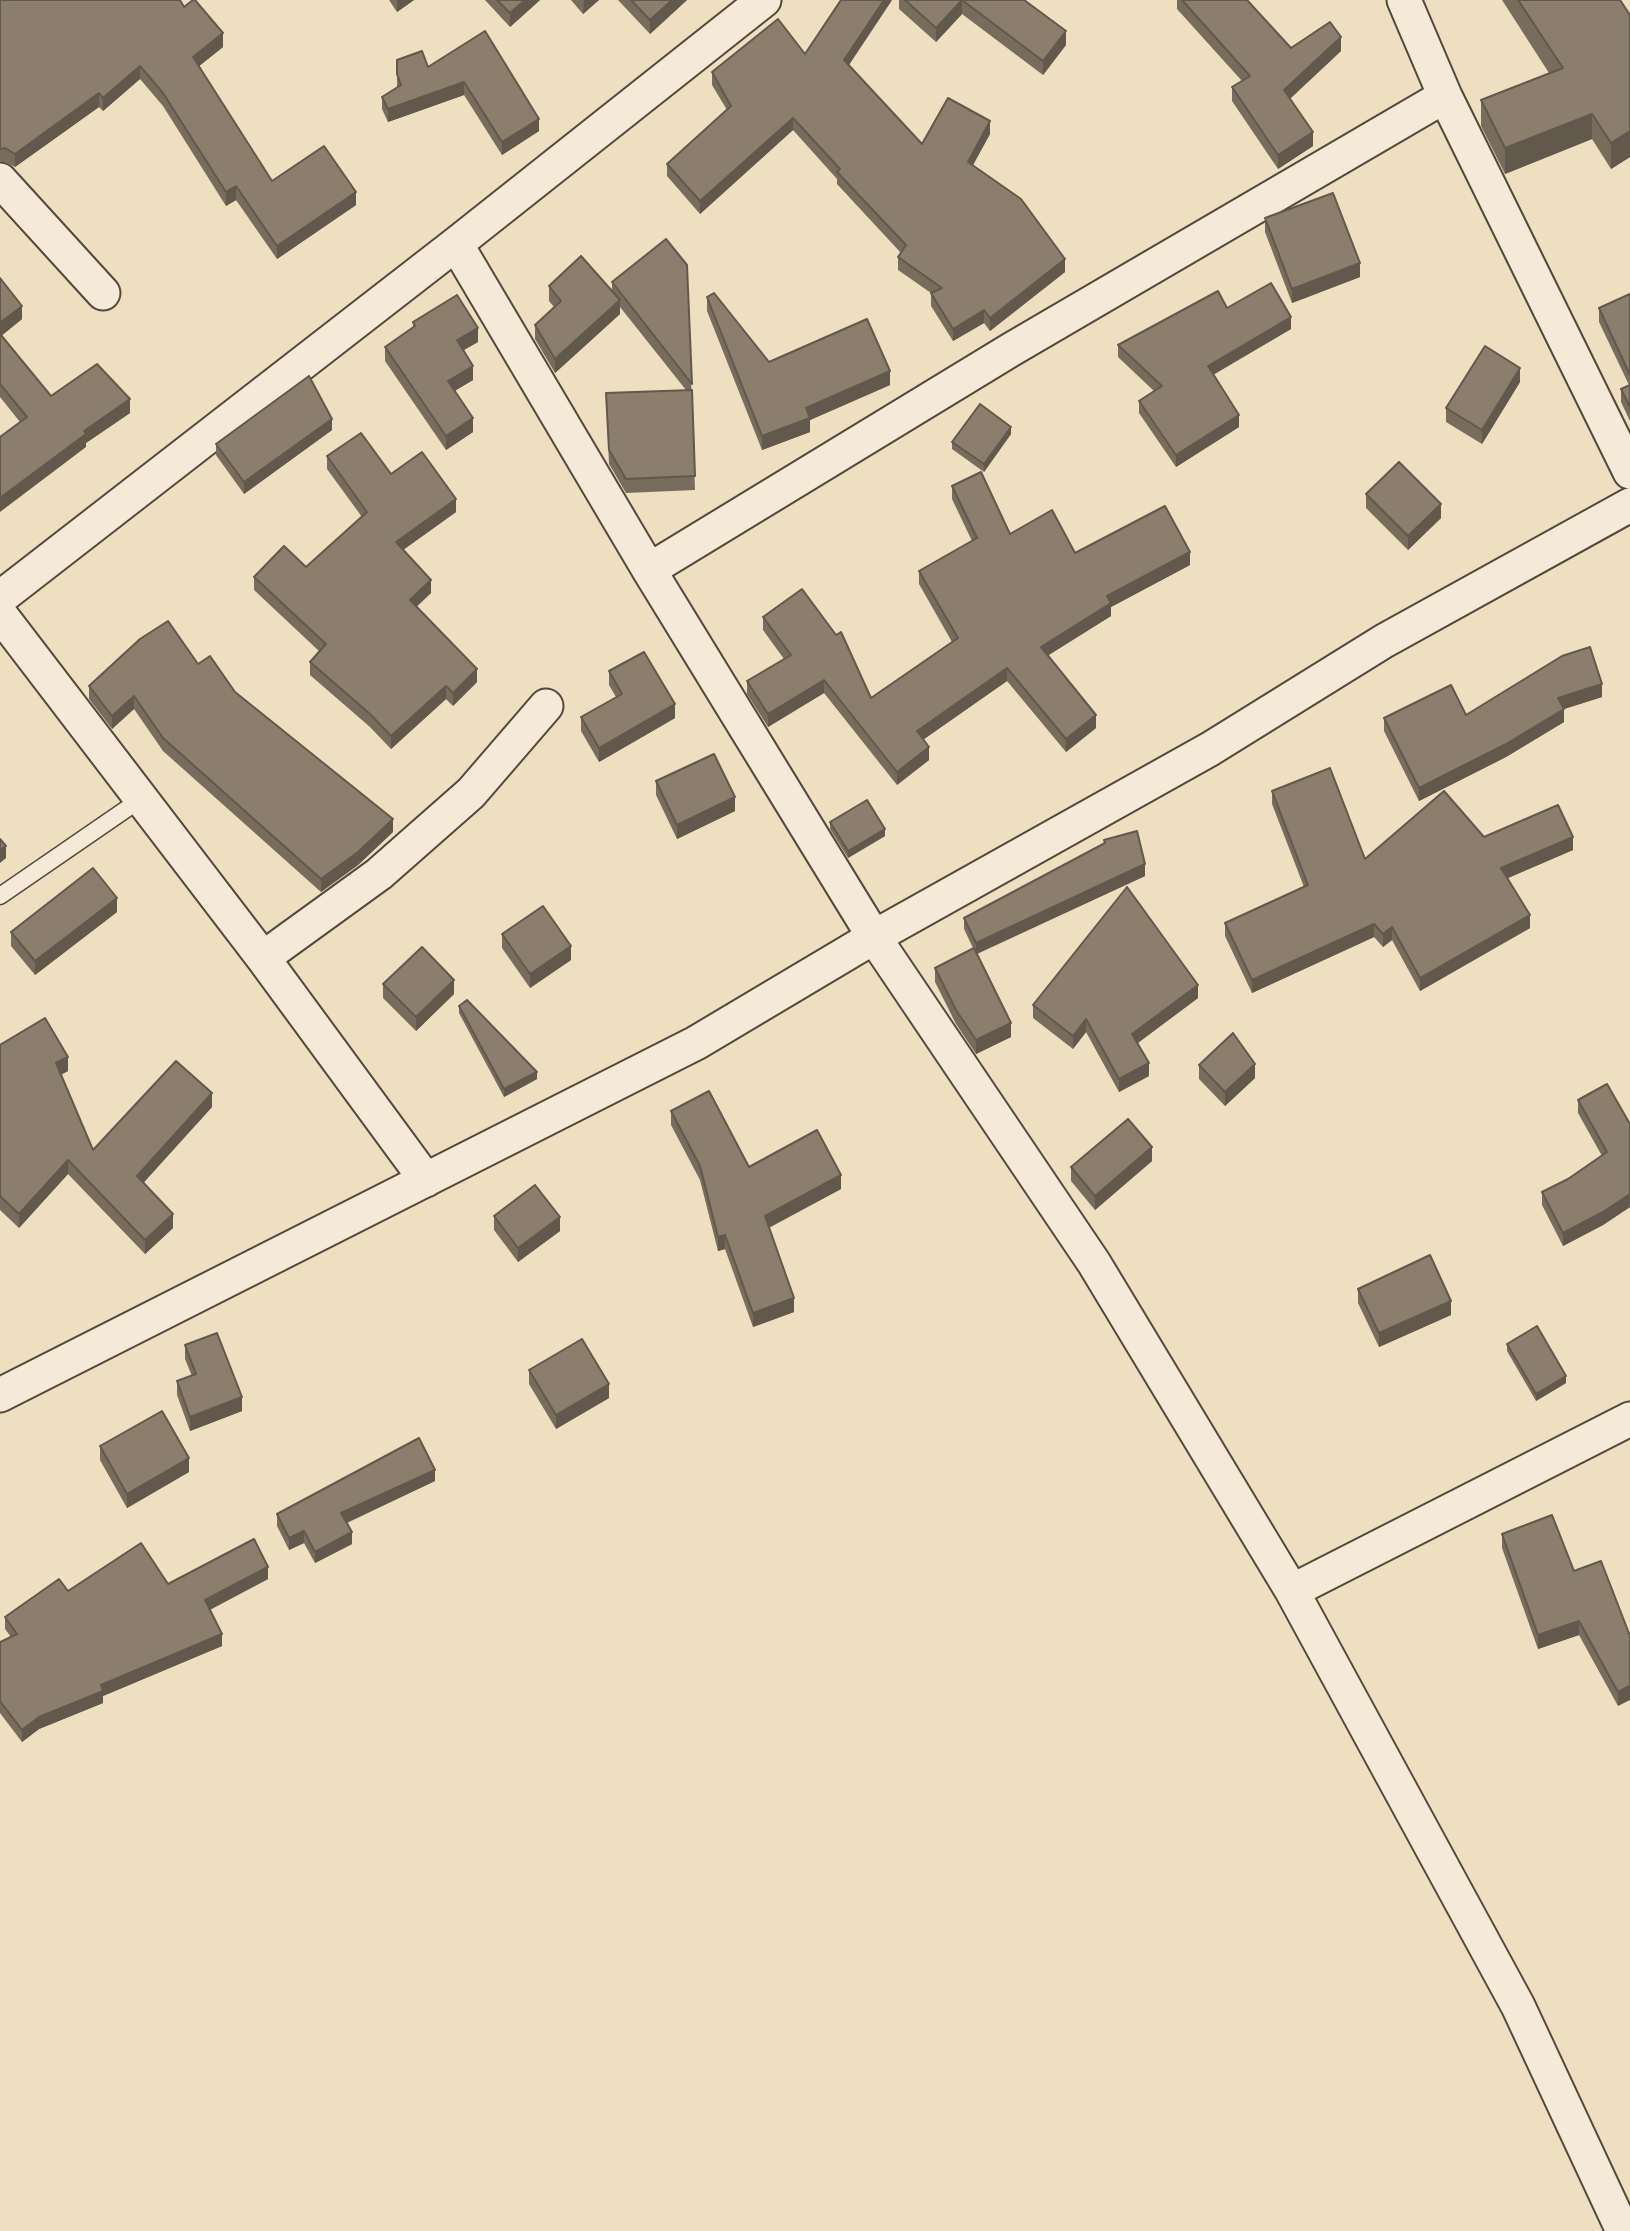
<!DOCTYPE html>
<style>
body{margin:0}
canvas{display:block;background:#eedfc1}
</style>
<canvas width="1630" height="2231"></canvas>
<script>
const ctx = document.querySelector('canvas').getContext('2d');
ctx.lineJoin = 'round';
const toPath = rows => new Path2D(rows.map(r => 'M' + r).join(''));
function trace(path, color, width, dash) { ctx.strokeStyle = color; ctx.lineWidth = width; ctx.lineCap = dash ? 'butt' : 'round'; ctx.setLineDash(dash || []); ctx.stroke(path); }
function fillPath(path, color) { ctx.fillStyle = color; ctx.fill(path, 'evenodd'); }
const lane = toPath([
 [0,896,141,799]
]);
const street = toPath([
 [1404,0,1445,96,1630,472],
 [0,180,103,293],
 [456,244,649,570,874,937,1094,1263,1292,1591,1518,2006,1623,2231],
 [649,570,1012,349,1445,96],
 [0,598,456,244,764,0],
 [0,614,263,958,426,1180],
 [263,958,379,874,471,793,546,706],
 [0,1395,696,1043,874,937,1210,749,1384,641,1630,505],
 [1292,1591,1630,1419]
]);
trace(lane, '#54483c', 19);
trace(street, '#54483c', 37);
trace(lane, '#f4ead7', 16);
trace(street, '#f4ead7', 33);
fillPath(toPath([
 [0,0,184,7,223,47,199,66,272,181,356,205,277,259,236,200,226,206,163,106,140,79,103,111,99,107,15,167,5,162,0,162],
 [389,0,414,0,397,12],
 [485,0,540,0,510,27],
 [571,0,599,0,583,14],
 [618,0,687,0,650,34],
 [892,0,849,65,922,144,990,134,973,165,1065,272,990,331,984,323,953,341,931,306,931,293,898,270,898,257,901,253,837,184,837,179,793,130,700,214,667,176,667,164,727,110,712,85,712,72,805,54],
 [899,0,1024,0,1066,45,1043,75,962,14,936,42,899,9],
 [1177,0,1247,0,1291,48,1341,51,1290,99,1313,146,1278,169,1232,101,1232,87,1242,81,1177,9],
 [1502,0,1620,0,1630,15,1630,157,1611,169,1592,139,1505,174,1481,126,1481,100,1549,73],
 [485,31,539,131,502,155,464,95,388,122,382,109,382,97,397,87,397,60,428,67],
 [1265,218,1360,277,1292,303,1265,232],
 [687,265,695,490,626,493,609,464,606,393,686,390,620,307,620,314,555,373,535,339,535,325,554,307,549,301,549,286,612,291,612,282],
 [0,278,22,319,2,335,51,396,130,413,86,443,86,447,20,422,0,397],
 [1630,294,1630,421,1621,402,1621,389,1629,385,1599,322,1599,308],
 [707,297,769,362,890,385,810,420,810,432,762,450,707,311],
 [1227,308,1291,329,1213,374,1239,427,1176,467,1139,413,1139,401,1154,391,1118,357,1118,345],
 [413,322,478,342,463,350,473,380,454,391,473,432,446,450,385,361,385,347,413,328],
 [1520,382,1482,444,1446,422,1446,408],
 [332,430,244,494,216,455,216,444],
 [1011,434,984,472,952,449,952,442],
 [327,456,391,474,456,512,403,550,431,593,416,607,477,682,453,706,446,699,391,749,370,727,310,675,310,662,319,651,254,590,254,577,306,567,362,517,327,469],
 [952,486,1010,534,1075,553,1190,565,1111,607,1111,616,1048,655,1096,728,1066,752,1007,681,924,739,929,760,897,785,824,693,768,727,747,694,747,681,784,659,763,630,763,617,871,698,952,642,919,584,919,571,972,541,952,499],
 [1366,494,1441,518,1408,550,1366,508],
 [198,664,235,692,393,832,358,865,321,892,163,751,134,709,112,729,89,699,89,686],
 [609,671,675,718,599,762,581,731,581,717,616,697,609,685],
 [1602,697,1564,709,1564,722,1506,757,1419,801,1384,731,1384,718,1466,715],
 [656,781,735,811,677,839,656,795],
 [1272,791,1365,859,1484,837,1573,850,1508,878,1530,928,1420,991,1392,940,1383,947,1374,937,1252,993,1225,936,1225,923,1304,887,1272,804],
 [830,822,885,836,848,858,830,829],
 [1104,840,1145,876,977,954,1011,1037,976,1054,956,1024,935,982,935,968,973,948,964,929,964,918,1104,844],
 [117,912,35,975,11,946,11,932],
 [502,934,571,960,530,988,502,948],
 [383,984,454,994,416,1031,383,998],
 [1198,998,1138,1043,1149,1076,1119,1092,1086,1032,1073,1049,1033,1018,1033,1005],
 [459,1006,537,1079,504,1097,459,1013],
 [0,1045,68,1071,61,1075,93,1150,212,1107,143,1183,173,1228,145,1254,68,1174,19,1228,0,1210],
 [1199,1065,1255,1078,1225,1106,1199,1079],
 [1578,1100,1630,1124,1630,1207,1603,1225,1563,1246,1542,1205,1542,1192,1568,1179,1602,1156,1578,1113],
 [671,1111,749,1167,841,1189,769,1227,794,1312,753,1327,725,1249,718,1251,700,1180,671,1125],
 [1152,1161,1095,1210,1071,1181,1071,1167],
 [494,1216,560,1231,518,1262,494,1230],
 [1358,1289,1451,1315,1379,1347,1358,1303],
 [1507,1344,1566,1383,1536,1401,1507,1351],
 [185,1345,242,1411,190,1431,177,1395,177,1381,192,1376,185,1359],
 [529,1370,609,1398,556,1429,529,1384],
 [100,1446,189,1472,127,1508,100,1460],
 [435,1481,347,1523,352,1544,315,1563,304,1543,289,1550,277,1526,277,1514],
 [1502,1534,1574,1571,1630,1636,1618,1706,1579,1635,1538,1649,1502,1548],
 [268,1579,210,1610,222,1646,103,1696,103,1703,39,1729,22,1742,0,1713,0,1642,11,1637,5,1629,5,1617,68,1591,168,1584]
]), '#786c5d');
fillPath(toPath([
 [397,0,414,0,397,12],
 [525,0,540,0,510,27,510,13],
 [584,0,599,0,583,14],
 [672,0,687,0,650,34,650,20],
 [884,0,892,0,844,72,844,60],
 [962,0,962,14,936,42,936,28],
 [1066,31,1066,45,1043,75,1043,61],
 [223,33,223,47,193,71,193,57],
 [1341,37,1341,51,1284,104,1284,90],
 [140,66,140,79,103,111,103,98],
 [464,82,464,95,388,122,388,109],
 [99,93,99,107,15,167,15,154],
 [1592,114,1592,139,1505,174,1505,148],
 [793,118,793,130,700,214,700,201],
 [539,119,539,131,502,155,502,142],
 [990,121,990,134,968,174,968,162],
 [1630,131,1630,157,1611,169,1611,143],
 [1313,132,1313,146,1278,169,1278,155],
 [236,186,236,200,226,206,226,192],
 [356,192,356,205,277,259,277,246],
 [1065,259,1065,272,990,331,990,318],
 [1360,263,1360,277,1292,303,1292,289],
 [620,300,620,314,555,373,555,359],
 [22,306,22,319,0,337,0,323],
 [984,310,984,323,953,341,953,329],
 [1291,317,1291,329,1208,378,1208,366],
 [478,328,478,342,457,354,457,340],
 [473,366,473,380,448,395,448,381],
 [1520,368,1520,382,1482,444,1482,430],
 [890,371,890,385,810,420,810,432,762,450,762,436,806,408],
 [130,399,130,413,86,443,86,447,0,512,0,498,84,431],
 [1239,415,1239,427,1176,467,1176,455],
 [473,418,473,432,446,450,446,436],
 [332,419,332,430,244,494,244,482],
 [1011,427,1011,434,984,472,984,464],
 [456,499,456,512,396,555,396,542],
 [1441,504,1441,518,1408,550,1408,536],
 [1190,552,1190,565,1111,607,1111,616,1041,660,1041,647,1107,596],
 [431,580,431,593,410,613,410,600],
 [1007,668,1007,681,917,744,917,731],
 [477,669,477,682,453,706,453,693],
 [824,680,824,693,768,727,768,714],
 [1602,684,1602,697,1564,709,1564,722,1506,757,1419,801,1419,788,1558,698],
 [446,686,446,699,391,749,391,736],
 [134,696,134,709,112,729,112,716],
 [675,704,675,718,599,762,599,748],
 [1096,715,1096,728,1066,752,1066,739],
 [929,747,929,760,897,785,897,772],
 [735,797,735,811,677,839,677,825],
 [393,819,393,832,358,865,321,892,321,879],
 [885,829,885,836,848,858,848,851],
 [1573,837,1573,850,1501,881,1501,868],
 [6,846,6,858,0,863,0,850],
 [1145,864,1145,876,976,954,976,943],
 [117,898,117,912,35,975,35,961],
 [1530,915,1530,928,1420,991,1420,978],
 [1374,924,1374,937,1252,993,1252,980],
 [1392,927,1392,940,1383,947,1383,934],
 [571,946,571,960,530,988,530,974],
 [454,980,454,994,416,1031,416,1017],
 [1198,985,1198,998,1132,1047,1132,1034],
 [1086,1019,1086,1032,1073,1049,1073,1036],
 [1011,1023,1011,1037,976,1054,976,1040],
 [68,1057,68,1071,56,1077,56,1063],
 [1149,1063,1149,1076,1119,1092,1119,1079],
 [1255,1064,1255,1078,1225,1106,1225,1092],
 [537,1072,537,1079,504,1097,504,1089],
 [212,1093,212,1107,137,1190,137,1176],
 [1152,1147,1152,1161,1095,1210,1095,1196],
 [68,1160,68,1174,19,1228,19,1214],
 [841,1175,841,1189,765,1230,765,1216],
 [1630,1194,1630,1207,1603,1225,1563,1246,1563,1233],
 [173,1214,173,1228,145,1254,145,1240],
 [560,1217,560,1231,518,1262,518,1248],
 [725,1235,725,1249,718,1251,718,1237],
 [794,1298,794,1312,753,1327,753,1313],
 [1451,1301,1451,1315,1379,1347,1379,1333],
 [1566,1376,1566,1383,1536,1401,1536,1394],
 [609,1384,609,1398,556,1429,556,1415],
 [242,1397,242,1411,190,1431,190,1417],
 [189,1458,189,1472,127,1508,127,1494],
 [435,1470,435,1481,341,1525,341,1513],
 [304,1531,304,1543,289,1550,289,1538],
 [352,1532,352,1544,315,1563,315,1552],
 [268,1567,268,1579,205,1612,205,1600],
 [1579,1621,1579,1635,1538,1649,1538,1635],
 [222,1634,222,1646,103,1696,103,1703,39,1729,22,1742,22,1730,39,1717,101,1685],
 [1630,1686,1630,1700,1618,1706,1618,1692]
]), '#62584c');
const building = toPath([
 [0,0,180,0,184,7,193,0,195,0,223,33,193,57,272,181,324,146,356,192,277,246,236,186,226,192,163,93,140,66,103,98,99,93,15,154,5,148,0,149,0,0],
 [497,0,525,0,510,13,497,0],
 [631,0,672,0,650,20,631,0],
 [841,0,884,0,844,60,922,144,948,98,990,121,968,162,1021,199,1065,259,990,318,984,310,953,329,931,293,942,288,898,257,906,245,837,172,840,169,793,118,700,201,667,164,731,106,712,72,778,19,805,54,841,0],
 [905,0,962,0,936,28,905,0],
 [962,0,1024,0,1066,31,1043,61,962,0],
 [1182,0,1247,0,1291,48,1330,22,1341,37,1284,90,1313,132,1278,155,1232,87,1250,76,1182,0],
 [1518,0,1620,0,1630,15,1630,131,1611,143,1592,114,1505,148,1481,100,1563,68,1518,0],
 [485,31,539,119,502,142,464,82,388,109,382,97,401,85,397,74,397,60,422,51,428,67,485,31],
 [1333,193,1360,263,1292,289,1265,218,1333,193],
 [666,239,687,265,692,384,612,282,666,239],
 [581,256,620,300,555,359,535,325,561,301,549,286,581,256],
 [0,278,22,306,0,323,0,278],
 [1271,283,1291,317,1208,366,1239,415,1176,455,1139,401,1162,386,1118,345,1218,291,1227,308,1271,283],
 [714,293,769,362,867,319,890,371,806,408,810,418,762,436,707,297,714,293],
 [1630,294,1630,375,1599,308,1630,294],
 [457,295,478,328,457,340,473,366,448,381,473,418,446,436,385,347,415,326,413,322,457,295],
 [0,334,51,396,97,364,130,399,84,431,86,434,0,498,0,437,27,417,0,384,0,334],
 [1485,346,1520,368,1482,430,1446,408,1485,346],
 [309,376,332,419,244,482,216,444,309,376],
 [1630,385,1630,407,1621,389,1630,385],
 [692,390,695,476,626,479,609,450,606,393,692,390],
 [980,404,1011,427,984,464,952,442,980,404],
 [361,433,391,474,422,452,456,499,396,542,431,580,410,600,477,669,453,693,446,686,391,736,370,714,310,662,326,644,254,577,284,546,306,567,367,512,327,456,361,433],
 [1399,462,1441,504,1408,536,1366,494,1399,462],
 [981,472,1010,534,1052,510,1075,553,1165,506,1190,552,1107,596,1111,603,1041,647,1096,715,1066,739,1007,668,917,731,929,747,897,772,824,680,768,714,747,681,791,655,763,617,802,589,836,635,841,632,871,698,958,638,919,571,977,538,952,486,981,472],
 [168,621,198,664,210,656,235,692,393,819,358,852,321,879,163,738,134,696,112,716,89,686,140,639,168,621],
 [1590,647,1602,684,1558,698,1564,709,1506,744,1419,788,1384,718,1451,685,1466,715,1562,656,1590,647],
 [644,652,675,704,599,748,581,717,622,694,609,671,644,652],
 [714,754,735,797,677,825,656,781,714,754],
 [1330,768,1365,859,1444,791,1484,837,1558,805,1573,837,1501,868,1530,915,1420,978,1392,927,1383,934,1374,924,1252,980,1225,923,1308,885,1272,791,1330,768],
 [867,800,885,829,848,851,830,822,867,800],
 [1137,831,1145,864,976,943,964,918,1105,843,1104,840,1137,831],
 [0,839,6,846,0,850,0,839],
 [93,868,117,898,35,961,11,932,93,868],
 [1127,887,1198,985,1132,1034,1149,1063,1119,1079,1086,1019,1073,1036,1033,1005,1127,887],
 [543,906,571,946,530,974,502,934,543,906],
 [422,947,454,980,416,1017,383,984,422,947],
 [974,948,1011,1023,976,1040,956,1010,935,968,974,948],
 [467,1000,537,1072,504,1089,459,1006,467,1000],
 [45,1018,68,1057,56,1063,93,1150,176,1061,212,1093,137,1176,173,1214,145,1240,68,1160,19,1214,0,1196,0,1045,45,1018],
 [1233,1033,1255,1064,1225,1092,1199,1065,1233,1033],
 [1607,1084,1630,1124,1630,1194,1603,1212,1563,1233,1542,1192,1568,1179,1607,1152,1578,1100,1607,1084],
 [709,1091,749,1167,817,1130,841,1175,765,1216,794,1298,753,1313,725,1235,718,1237,700,1166,671,1111,709,1091],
 [1128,1119,1152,1147,1095,1196,1071,1167,1128,1119],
 [535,1185,560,1217,518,1248,494,1216,535,1185],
 [1430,1255,1451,1301,1379,1333,1358,1289,1430,1255],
 [1537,1326,1566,1376,1536,1394,1507,1344,1537,1326],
 [217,1333,242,1397,190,1417,177,1381,196,1374,185,1345,217,1333],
 [582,1339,609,1384,556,1415,529,1370,582,1339],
 [162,1411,189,1458,127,1494,100,1446,162,1411],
 [419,1438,435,1470,341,1513,352,1532,315,1552,304,1531,289,1538,277,1514,419,1438],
 [1552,1515,1574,1571,1601,1561,1630,1636,1630,1686,1618,1692,1579,1621,1538,1635,1502,1534,1552,1515],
 [254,1539,268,1567,205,1600,222,1634,101,1685,103,1691,39,1717,22,1730,0,1701,0,1642,17,1634,5,1617,59,1579,68,1591,141,1543,168,1584,254,1539]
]);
fillPath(building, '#8c7e6c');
trace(building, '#62584c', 2);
</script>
